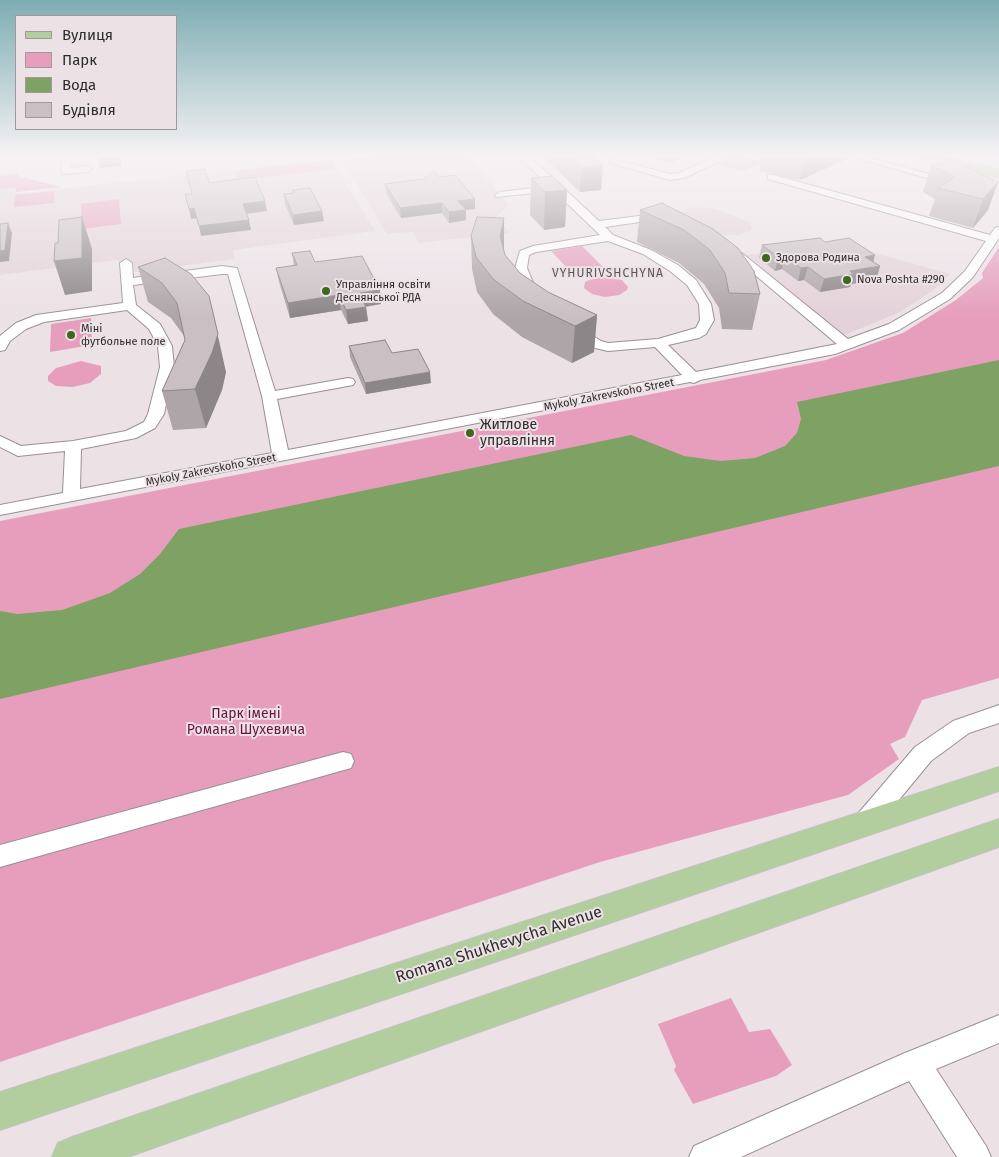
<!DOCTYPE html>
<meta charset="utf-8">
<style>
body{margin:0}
#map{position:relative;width:999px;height:1157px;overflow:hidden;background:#ece2e6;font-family:"Fira Sans",sans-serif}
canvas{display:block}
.legend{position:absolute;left:15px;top:15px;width:162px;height:115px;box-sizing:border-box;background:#ece2e6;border:1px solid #a0989b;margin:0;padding:6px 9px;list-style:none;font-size:15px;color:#2d2a2b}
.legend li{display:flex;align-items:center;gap:10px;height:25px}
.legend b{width:25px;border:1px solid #a0989b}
</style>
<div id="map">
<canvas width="999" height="1157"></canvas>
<ul class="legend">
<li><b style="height:6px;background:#b2cd9e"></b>Вулиця</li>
<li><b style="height:14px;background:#e69ebc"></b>Парк</li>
<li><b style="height:14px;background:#7da263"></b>Вода</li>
<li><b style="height:14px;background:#cac0c4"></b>Будівля</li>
</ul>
</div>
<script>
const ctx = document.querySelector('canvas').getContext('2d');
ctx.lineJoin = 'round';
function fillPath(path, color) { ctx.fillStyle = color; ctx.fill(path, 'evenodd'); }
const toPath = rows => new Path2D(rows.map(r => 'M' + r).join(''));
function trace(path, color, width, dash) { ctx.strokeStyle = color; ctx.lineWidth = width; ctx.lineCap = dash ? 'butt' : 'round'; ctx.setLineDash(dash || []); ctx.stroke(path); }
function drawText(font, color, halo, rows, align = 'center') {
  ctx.font = font + ' "Fira Sans",sans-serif'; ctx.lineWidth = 4; ctx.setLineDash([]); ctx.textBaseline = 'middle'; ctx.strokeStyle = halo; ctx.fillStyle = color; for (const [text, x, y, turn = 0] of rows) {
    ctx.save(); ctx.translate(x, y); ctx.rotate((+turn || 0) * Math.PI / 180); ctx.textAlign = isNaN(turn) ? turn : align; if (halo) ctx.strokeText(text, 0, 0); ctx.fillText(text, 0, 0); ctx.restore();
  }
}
fillPath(toPath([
 [389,155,467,155,509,205,496,217,510,233,418,243,413,232,387,234,342,160],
 [331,159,375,231,233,250,234,259,135,272,133,262,119,264,118,260,0,275,0,176,18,174,16,194],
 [691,207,717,209,749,222,752,230,739,235,717,235,679,213],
 [836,242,950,274,934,290,898,313,840,337,741,256]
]), '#e3d2d9');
fillPath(toPath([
 [738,155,740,155,763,162,742,171,718,164],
 [331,160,336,169,239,180,235,171],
 [18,174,18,176,61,187,16,192,16,187,0,189,0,176],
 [55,191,54,203,14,207,15,195],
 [119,199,121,224,82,229,81,204],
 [582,246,603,267,571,272,551,251],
 [999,247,999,678,922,700,905,737,890,744,899,759,848,795,600,862,0,1062,0,521,826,360,903,333,956,300,983,278,982,273],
 [602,277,622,280,628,287,627,290,619,295,605,297,592,294,584,288,585,282,589,280],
 [91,318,92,345,50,352,51,324],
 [81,361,101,366,101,374,90,383,73,387,56,386,48,381,48,376,56,368],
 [731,998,749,1032,770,1029,792,1065,776,1076,693,1104,674,1070,676,1066,658,1024]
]), '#e69ebc');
fillPath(toPath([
 [999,360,999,466,0,699,0,611,17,614,62,610,110,593,140,574,160,554,179,529,631,435,684,456,721,461,755,458,785,446,797,433,801,419,797,402]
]), '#7da263');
const minor = toPath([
 [61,155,71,155,70,168,87,166,92,169,87,172,62,174,61,155],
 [517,155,528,155,599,221,647,215,667,219,668,221,663,224,647,221,605,227,613,235,651,250,678,265,696,280,711,304,714,320,706,334,699,338,668,345,696,372,837,344,735,258,723,252,723,248,731,248,743,254,848,339,889,324,942,293,965,271,986,241,768,179,768,175,774,175,990,235,995,228,999,227,999,238,973,277,950,299,899,330,835,354,700,380,694,383,690,382,0,515,0,505,63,493,65,451,18,456,0,447,0,436,21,446,73,441,126,431,144,422,148,414,160,367,158,346,149,329,127,310,44,322,26,329,10,341,5,350,0,351,0,336,16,323,36,315,123,303,120,263,126,259,132,263,133,278,222,266,237,268,275,391,348,378,353,379,355,382,353,385,277,399,288,450,682,375,655,347,608,351,591,347,565,329,572,325,577,326,601,341,608,343,658,339,696,328,700,320,699,304,687,285,670,271,643,254,608,241,536,252,529,255,527,268,534,285,542,296,540,299,532,299,524,289,515,268,520,251,533,246,600,235,554,191,496,197,495,195,500,192,549,186,517,155],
 [222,274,228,274,262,396,272,453,80,489,81,449,136,438,155,428,164,414,174,367,172,346,160,324,136,305,133,285,222,274],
 [619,155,632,155,622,161,670,174,679,173,720,155,733,155,684,178,670,180,610,163,610,159,619,155],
 [845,155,861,155,957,182,952,185,845,155],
 [999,705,999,723,969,733,931,761,874,830,865,834,856,830,853,823,856,816,915,747,953,721,999,705],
 [343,752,351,754,354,761,351,768,0,867,0,845,343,752],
 [999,1015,999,1043,936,1069,986,1146,991,1157,957,1157,909,1081,741,1157,689,1157,694,1146,905,1053,999,1015]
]);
const major = toPath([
 [915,155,936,155,999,170,999,178,917,158,915,155],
 [999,767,999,791,0,1130,0,1092,999,767],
 [999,819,999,847,128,1157,52,1157,58,1143,72,1137,999,819]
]);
trace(minor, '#999094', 2);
trace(major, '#c4c3c4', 2);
fillPath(minor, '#fff');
fillPath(major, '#b2cd9e');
fillPath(toPath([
 [541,155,591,155,601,190,580,192],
 [642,155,688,155,669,163],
 [762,155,849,155,849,158,800,180,759,171],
 [931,165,998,182,988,210,973,228,929,216,935,199,923,192],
 [439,177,475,209,465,210,466,220,449,223,442,213,401,218,386,193,385,184],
 [531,178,567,190,565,227,544,230,530,215],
 [293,190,322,211,324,221,294,225,285,204,284,194,294,193],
 [662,203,760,294,752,330,722,329,719,308,704,284,679,263,637,242,640,210],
 [471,236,504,250,505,255,520,273,548,292,597,315,594,352,572,363,522,337,493,314,477,292,472,269],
 [762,245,873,262,880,266,876,280,851,284,850,287,820,292,804,280,798,281,782,269,775,271,759,258],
 [292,253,315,262,381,304,366,307,368,321,348,324,341,310,290,318,279,282,276,268,294,266],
 [165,258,226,372,222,390,206,428,173,430,162,391,185,340,184,336,171,318,148,302,138,267],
 [349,346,392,353,431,383,366,394,350,357]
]), '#aea5a9');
fillPath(toPath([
 [97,155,121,155,121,166,100,168],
 [670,155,688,155,669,163],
 [817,155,849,155,849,158,800,180,805,160],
 [603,165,601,190,580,192,581,168],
 [998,182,988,210,973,228,983,199],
 [567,190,565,227,544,230,545,192],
 [475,199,475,209,458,211,458,201],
 [265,201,267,211,245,214,243,204],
 [442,203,442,213,401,218,400,208],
 [194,208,197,218,191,219,189,209],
 [466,210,466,220,449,223,449,212],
 [322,211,324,221,294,225,293,215],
 [82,217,92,249,92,291,65,295,54,261],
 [504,218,504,251,500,236],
 [249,220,251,230,201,236,199,226],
 [8,223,12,233,9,261,0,262,0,251],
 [875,255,872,268,880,266,876,280,851,284,850,287,820,292,824,279,850,271,865,257],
 [785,256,782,269,775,271,778,257],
 [808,267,804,280,798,281,801,268],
 [380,290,381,304,361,307,360,293],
 [339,295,341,310,290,318,288,303],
 [209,296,226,372,222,390,206,428,195,389],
 [366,307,368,321,348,324,346,310],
 [597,315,594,352,572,363,575,326],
 [430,372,431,383,366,394,365,383]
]), '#8d8689');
const building = toPath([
 [568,155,591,155,603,165,581,168,568,155],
 [781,155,817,155,805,160,781,155],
 [955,161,998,182,983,199,938,188,955,177,931,165,955,161],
 [205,169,209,183,255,177,265,201,243,204,249,220,199,226,194,208,189,209,185,194,192,194,186,171,205,169],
 [434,171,439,177,455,175,475,199,458,201,466,210,449,212,442,203,400,208,385,184,424,179,434,171],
 [552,176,567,190,545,192,531,178,552,176],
 [310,188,322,211,293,215,284,194,294,193,293,190,310,188],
 [662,203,713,229,738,248,754,271,760,294,729,293,725,273,710,250,684,230,640,210,662,203],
 [82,217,82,258,54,261,55,243,58,243,59,220,82,217],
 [477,217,504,218,500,236,505,255,520,273,548,292,597,315,575,326,523,301,493,279,476,257,471,236,477,217],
 [8,223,5,250,0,251,0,224,8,223],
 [820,238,825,242,849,238,875,255,865,257,880,266,850,271,853,274,824,279,808,267,801,268,785,256,778,257,762,245,820,238],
 [310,251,315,262,362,256,380,290,360,293,366,307,346,310,339,295,288,303,276,268,297,265,292,253,310,251],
 [165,258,191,274,209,296,218,334,212,353,195,389,162,391,185,340,177,303,162,283,138,267,165,258],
 [385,340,392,353,418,349,430,372,365,383,349,346,385,340]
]);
fillPath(building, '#cac0c4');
trace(building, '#8d8689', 1);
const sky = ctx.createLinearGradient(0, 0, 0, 317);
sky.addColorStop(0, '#7dadb3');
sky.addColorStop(0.49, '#f6f2f4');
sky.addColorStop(1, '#f6f2f400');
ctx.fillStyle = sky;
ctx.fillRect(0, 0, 999, 317);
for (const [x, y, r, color] of [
 [766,258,5,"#406721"],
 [847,280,5,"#406721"],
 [326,291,5,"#406721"],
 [71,335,5,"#406721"],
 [470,433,5,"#406721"]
]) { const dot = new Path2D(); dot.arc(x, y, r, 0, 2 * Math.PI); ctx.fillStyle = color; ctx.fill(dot); trace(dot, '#ece2e6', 2); }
drawText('11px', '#2d2a2b', '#ece2e6', [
 ["Здорова Родина",776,258],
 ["Nova Poshta #290",857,280],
 ["Управління освіти",336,285],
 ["Деснянської РДА",336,298],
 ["Міні",81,329],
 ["футбольне поле",81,342]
], 'left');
drawText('11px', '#2d2a2b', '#ece2e6', [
 ["Mykoly Zakrevskoho Street",609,395,-11],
 ["Mykoly Zakrevskoho Street",211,470,-11]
]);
ctx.letterSpacing = '1px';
drawText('12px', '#5c5457', '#ece2e6', [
 ["VYHURIVSHCHYNA",608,274]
]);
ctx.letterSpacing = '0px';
drawText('14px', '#2d2a2b', '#ece2e6', [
 ["Житлове",480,425],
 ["управління",480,441]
], 'left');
drawText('14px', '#6a1242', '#ece2e6', [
 ["Парк імені",246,714],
 ["Романа Шухевича",246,730]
]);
drawText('16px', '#2d2a2b', '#ece2e6', [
 ["Romana Shukhevycha Avenue",499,945,-18]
]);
</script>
